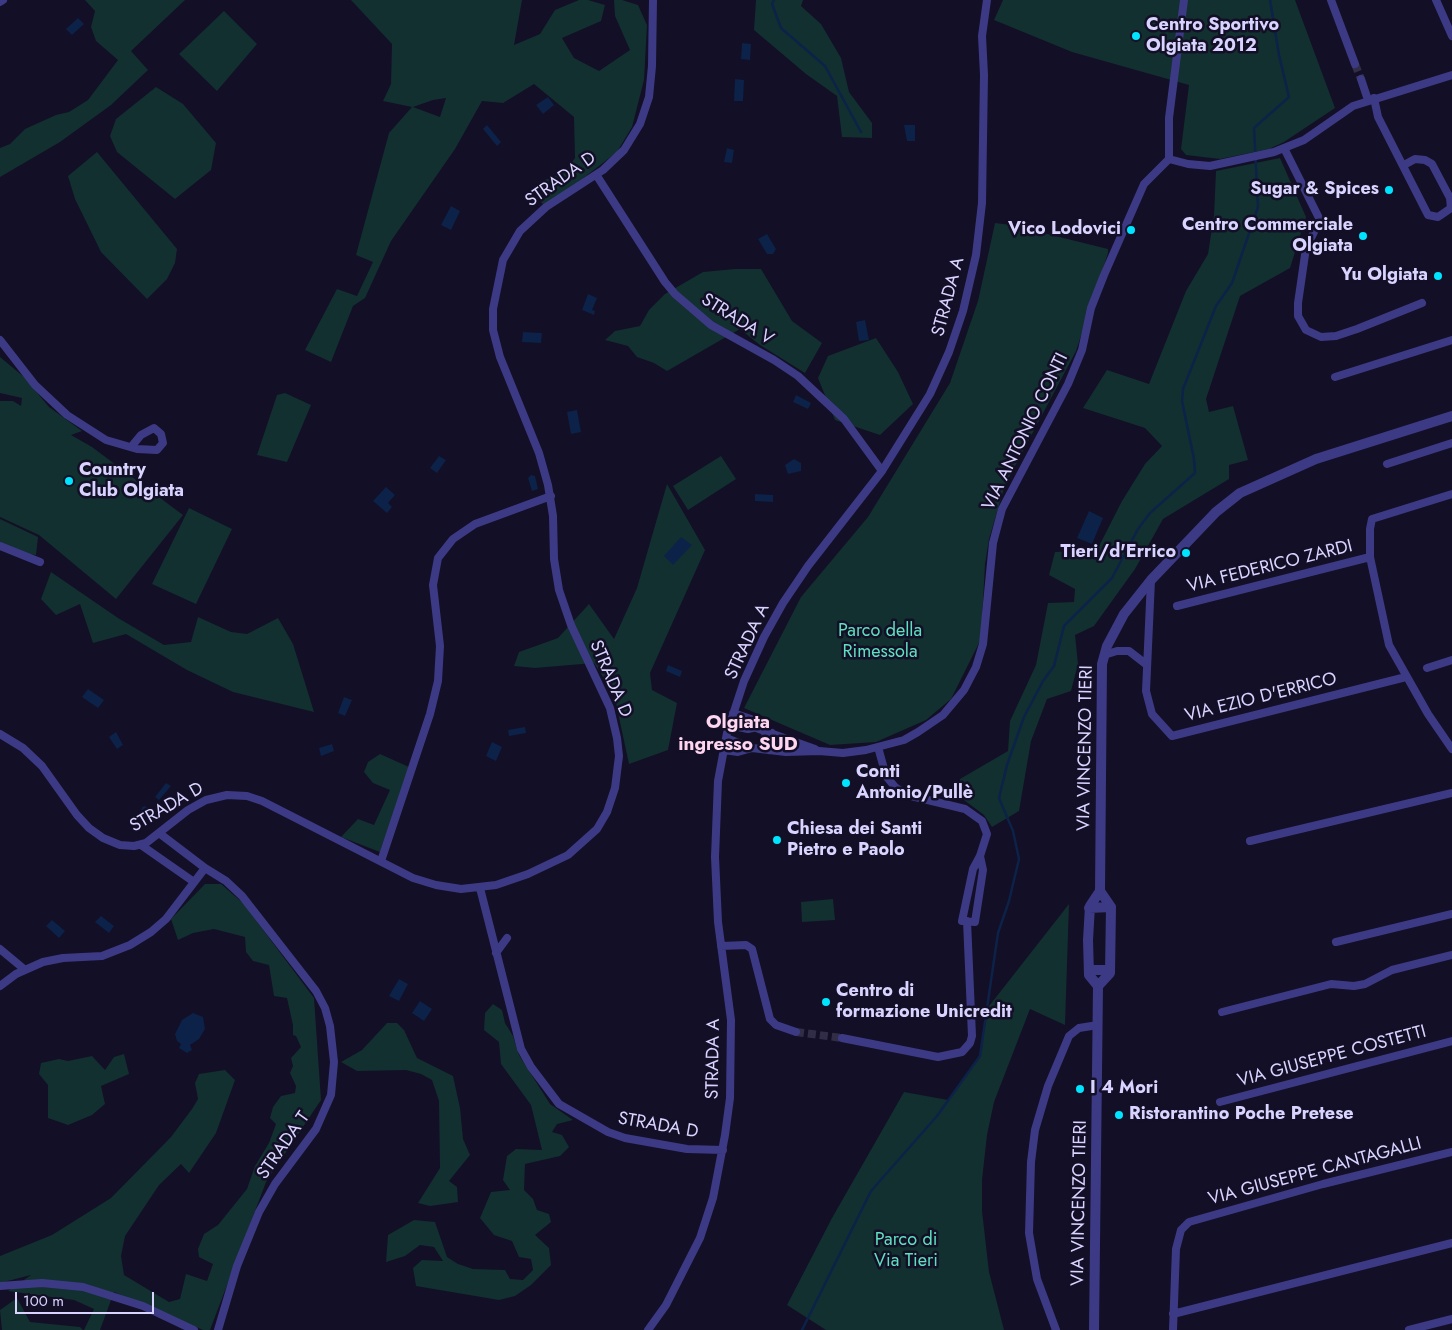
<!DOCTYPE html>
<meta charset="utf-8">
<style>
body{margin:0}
#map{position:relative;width:1452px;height:1330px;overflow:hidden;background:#130f26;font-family:Jost,sans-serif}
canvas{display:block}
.scale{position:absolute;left:15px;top:1292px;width:139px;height:22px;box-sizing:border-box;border:2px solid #d9d4ff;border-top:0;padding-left:6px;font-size:15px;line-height:18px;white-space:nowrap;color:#d9d4ff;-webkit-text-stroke:4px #130f26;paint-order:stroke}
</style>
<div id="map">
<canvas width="1452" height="1330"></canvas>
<div class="scale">100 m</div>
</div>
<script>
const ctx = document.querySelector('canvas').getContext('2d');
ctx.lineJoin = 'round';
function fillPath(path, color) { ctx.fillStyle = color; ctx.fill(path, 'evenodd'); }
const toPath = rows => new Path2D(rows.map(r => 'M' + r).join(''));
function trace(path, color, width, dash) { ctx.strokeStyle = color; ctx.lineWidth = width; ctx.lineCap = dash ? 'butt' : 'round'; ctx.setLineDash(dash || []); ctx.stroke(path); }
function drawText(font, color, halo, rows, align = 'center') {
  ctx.font = font + ' Jost,sans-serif'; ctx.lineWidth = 5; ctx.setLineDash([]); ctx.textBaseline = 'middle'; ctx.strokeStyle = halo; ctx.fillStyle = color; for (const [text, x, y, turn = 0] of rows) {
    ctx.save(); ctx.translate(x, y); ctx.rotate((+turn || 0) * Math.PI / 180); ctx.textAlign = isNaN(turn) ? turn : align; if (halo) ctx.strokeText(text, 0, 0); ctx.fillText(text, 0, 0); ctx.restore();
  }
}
fillPath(toPath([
 [85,0,185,0,131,51,148,70,111,105,60,142,0,177,0,148,10,144,25,129,56,115,69,112,88,100,118,60,96,41,91,27,95,11],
 [351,0,522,0,514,45,540,34,555,10,579,0,588,0,605,5,601,21,562,38,574,58,599,71,630,50,615,16,614,0,622,0,638,5,647,25,644,80,632,127,617,152,546,207,536,197,539,182,564,173,575,158,574,117,534,84,503,103,482,101,455,149,391,241,365,298,353,306,331,362,305,350,337,289,357,296,373,262,356,255,389,133,412,107,383,101,391,84,392,44],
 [446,98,440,117,413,107,433,100],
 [756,0,803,0,801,6,821,24,841,58,849,92,872,123,872,138,842,137,837,96,806,74,754,30],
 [1003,0,1295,0,1335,108,1284,142,1269,149,1220,159,1186,155,1181,149,1189,85,1072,52,994,20],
 [224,11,257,44,217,91,179,54],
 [156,87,183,104,216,143,211,170,175,199,117,152,110,136,116,119],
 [97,152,177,249,175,263,167,279,147,299,101,252,75,199,68,176],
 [1280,158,1306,217,1290,268,1240,296,1206,399,1209,412,1233,406,1248,460,1229,465,1229,479,1163,519,1135,569,1094,626,1075,635,1078,664,1071,691,1047,699,1031,741,1019,811,992,827,984,815,960,797,960,779,1008,751,1010,721,1036,665,1048,603,1074,602,1075,589,1049,575,1055,552,1097,550,1122,501,1145,464,1162,446,1145,428,1083,408,1107,370,1149,384,1186,291,1208,254,1214,215,1216,171],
 [995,223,1011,225,1108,249,1108,253,1076,351,1005,485,989,539,985,564,981,639,951,699,926,720,876,742,830,745,744,708,801,597,868,517,950,383,978,301],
 [735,269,761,269,792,321,822,343,805,373,760,345,740,329,667,371,654,363,637,357,628,346,605,340,615,331,640,326,649,310,665,294,703,272],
 [876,338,898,372,913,404,880,435,835,420,818,378,828,356],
 [0,357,24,377,49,407,82,431,71,435,92,447,183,515,116,599,39,535,0,517,0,401,13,401,21,406,22,398,0,393],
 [285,393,311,405,287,462,257,455,277,395],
 [721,456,736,479,688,510,673,486],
 [667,484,705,550,650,673,652,690,677,703,668,750,629,764,614,694,594,663,535,668,514,666,519,652,558,638,589,604,614,639,637,588],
 [189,508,232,529,196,604,152,584],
 [0,519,38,537,36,555,0,550],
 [51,572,118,618,164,645,191,642,198,617,231,632,247,634,278,618,293,644,314,712,233,692,187,670,126,634,93,643,80,604,56,615,41,599],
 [380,754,409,767,380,852,341,837,358,819,374,825,390,790,373,783,364,772,368,762],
 [205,884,221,884,243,903,314,998,321,1100,266,1182,210,1330,203,1330,114,1292,100,1330,84,1330,94,1309,74,1300,8,1291,31,1275,0,1283,0,1256,52,1235,111,1198,171,1137,192,1109,198,1099,195,1083,199,1074,225,1070,235,1080,216,1133,189,1173,181,1164,159,1185,125,1236,121,1256,124,1275,169,1302,180,1299,186,1274,207,1281,213,1264,199,1257,198,1249,204,1234,218,1225,247,1189,255,1166,269,1143,276,1124,270,1118,273,1107,281,1096,295,1093,296,1086,290,1073,293,1066,291,1058,301,1047,296,1036,293,1035,293,1025,287,998,274,996,269,965,253,961,246,952,245,937,214,929,193,933,178,940,171,919],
 [833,899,835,920,802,922,801,902],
 [1069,904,1065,1025,1030,1009,994,1102,987,1135,982,1180,982,1211,989,1272,1004,1330,826,1330,787,1305,832,1218,904,1092,948,1100,980,1056,986,1010],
 [493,1004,502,1010,505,1023,513,1036,519,1055,550,1104,573,1120,557,1124,552,1132,562,1135,569,1147,560,1156,525,1164,524,1190,533,1199,537,1210,549,1214,551,1222,535,1235,549,1248,551,1265,531,1285,515,1296,499,1300,416,1286,413,1268,422,1260,443,1261,434,1247,420,1245,405,1256,386,1262,388,1235,414,1220,435,1222,447,1257,458,1264,473,1269,505,1270,510,1279,523,1280,533,1270,531,1259,519,1257,512,1241,494,1235,480,1218,491,1192,510,1190,503,1180,507,1156,516,1149,542,1150,531,1105,501,1064,499,1042,484,1030,485,1013],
 [387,1023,397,1023,404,1030,417,1058,453,1076,460,1108,463,1139,470,1155,449,1181,457,1187,458,1202,430,1206,418,1203,440,1168,439,1101,432,1080,421,1074,406,1070,357,1071,341,1062,362,1050],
 [124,1054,129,1074,101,1086,105,1104,92,1115,68,1125,48,1118,48,1085,39,1074,41,1063,59,1059,68,1061,92,1056,105,1070,114,1057],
 [17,1298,30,1322,80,1327,83,1330,2,1330,0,1310]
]), '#12302f');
fillPath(toPath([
 [78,18,84,24,72,35,66,29],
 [742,43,751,44,750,60,741,59],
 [735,79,744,80,743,101,734,101],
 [548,97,554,105,543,114,536,105],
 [487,125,501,142,497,146,483,129],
 [904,125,915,125,915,141,907,141],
 [727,148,734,150,732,163,724,162],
 [451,206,460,211,451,230,441,225],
 [767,234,776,249,773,254,767,254,758,239],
 [588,294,597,298,592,310,595,311,594,315,582,310],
 [865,320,869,340,859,341,856,322],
 [523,332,542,333,541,343,522,342],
 [796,395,811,403,808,409,793,402],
 [577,410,581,432,571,434,567,412],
 [439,456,446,460,437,473,430,468],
 [794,459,801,463,801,471,788,474,785,465],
 [531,475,535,476,538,489,532,491,528,478],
 [386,487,395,495,388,503,392,507,387,513,373,501],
 [755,494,773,495,773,502,755,501],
 [1089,511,1103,518,1092,544,1077,538],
 [681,537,692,545,673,565,664,556],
 [668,665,682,671,680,677,666,671],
 [88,689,104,700,98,708,82,697],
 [344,697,352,700,345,716,338,713],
 [525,727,526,733,509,736,508,730],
 [116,732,123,745,117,749,109,737],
 [492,742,502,747,496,761,486,756],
 [332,744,334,751,321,756,319,748],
 [166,783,171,786,159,800,155,797],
 [145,806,151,810,147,822,142,823,139,820,142,807],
 [101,916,114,926,109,933,95,922],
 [52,920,65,931,59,938,46,926],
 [399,979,408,984,399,1001,389,996],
 [420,1001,432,1009,424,1021,412,1013],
 [193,1013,203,1017,205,1029,199,1039,190,1045,192,1050,187,1053,179,1048,181,1044,177,1041,175,1034,182,1020]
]), '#0c2248');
trace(toPath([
 [774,0,772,4,781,28,825,66,861,132],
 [802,1330,871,1191,937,1116,980,1056,998,933,1009,901,1019,859,1013,831,999,798,1007,765,1024,717,1043,681,1054,666,1064,626,1112,578,1138,529,1150,513,1195,473,1194,459,1182,401,1183,389,1216,306,1232,283,1258,207,1254,128,1289,97,1279,55,1270,0]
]), '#0c2248', 2.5);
trace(toPath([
 [1355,64,1361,79],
 [796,1032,842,1038]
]), '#312d47', 8, [8, 4]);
trace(toPath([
 [1331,0,1355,64],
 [1436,0,1452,36],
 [0,2,3,0],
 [1361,79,1368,100],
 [1374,98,1378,117,1428,215,1438,217,1451,208,1450,198,1432,164,1425,160,1415,159,1404,165],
 [1284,148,1320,220,1306,248,1298,303,1298,316,1306,330,1321,337,1336,336,1357,329,1422,303],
 [1169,159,1188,164,1210,166,1274,152,1304,140,1353,106,1452,75],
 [597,176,665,282,675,294,711,325,774,360,798,376,844,419,882,471],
 [0,340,35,385,67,415,106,440,137,449,157,450,163,443,161,434,154,428,141,435,131,447],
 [1335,377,1452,340],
 [1387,464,1452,443],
 [1452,494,1372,519,1370,529,1370,557,1389,645,1428,714,1452,749],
 [0,546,40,562],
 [1151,580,1146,691,1152,714,1172,736,1406,677],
 [1177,606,1370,557],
 [1104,655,1117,651,1129,651,1147,665],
 [1427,668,1452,660],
 [731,719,815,749],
 [729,725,748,729,757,727,751,719,733,713],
 [0,734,23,748,42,766,77,815,89,828,103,838,120,845,134,846,146,843,188,810,206,800,227,795,247,796,262,801,413,878,436,885,461,889,496,885,528,874,568,855,597,829,607,812,615,788,619,756,617,738,610,708,571,625,559,590,554,559,553,516,548,485,539,453,500,357,493,330,493,309,503,260,520,231,546,207,603,170,624,150,640,124,649,97,652,66,653,0],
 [726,738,752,748],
 [878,747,886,776,895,787,907,795,965,809,982,821,987,834,980,856,973,869,962,921,975,922,983,870,980,856],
 [724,750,738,752,752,748,786,752,819,751,843,753,866,750,904,740,918,732,943,715,964,690,976,667,983,644,993,543,1002,509,1068,384,1082,350,1091,308,1104,275,1144,184,1169,159,1169,118,1184,0],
 [769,750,763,741,765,736,772,733],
 [159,833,205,868],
 [1250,841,1452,793],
 [141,845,194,882],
 [381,861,430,714,438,681,440,646,433,585,438,558,453,539,475,524,551,496],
 [480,888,521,1049,531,1067,559,1104,608,1132,625,1138,687,1149,723,1150],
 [1336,942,1452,914],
 [721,946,746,945,752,949,770,1019,776,1025,796,1032],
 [0,949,24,969],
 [496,953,507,938],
 [0,986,16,974,43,962,63,958,102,956,130,945,151,932,166,919,205,868,226,881,242,896,316,991,325,1008,330,1026,334,1062,331,1095,316,1129,275,1184,259,1212,237,1266,218,1330],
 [1222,1012,1331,984,1354,986,1365,984,1392,970,1452,955],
 [842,1038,938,1057,962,1052,970,1043,972,1036,967,921],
 [1220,1102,1452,1041],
 [0,1286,42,1283,83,1287,143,1306,194,1330],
 [1173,1314,1452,1243],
 [648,1330,666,1305,700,1238,713,1198,725,1135,730,1098,731,1020,718,922,715,857,718,781,727,733,744,681,764,637,783,603,808,566,882,471,930,394,949,352,963,311,976,255,982,203,984,75,982,36,987,0],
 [1056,1330,1037,1279,1029,1233,1031,1162,1035,1130,1048,1086,1069,1036,1079,1028,1098,1025],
 [1173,1330,1176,1249,1181,1230,1189,1222,1323,1184,1452,1152],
 [1409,1330,1452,1319]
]), '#3d3a85', 8);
trace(toPath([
 [1089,908,1111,907],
 [1089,970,1110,970],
 [1098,986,1089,975,1088,940,1090,906,1100,891,1102,664,1107,646,1124,614,1151,580,1216,512,1240,493,1316,459,1452,416],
 [1094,1330,1098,986,1110,973,1111,907,1100,891]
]), '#3d3a85', 10);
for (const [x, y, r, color] of [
 [1136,36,5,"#00e5ff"],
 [1389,190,5,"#00e5ff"],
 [1131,230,5,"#00e5ff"],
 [1363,236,5,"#00e5ff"],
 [1438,276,5,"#00e5ff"],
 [69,481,5,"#00e5ff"],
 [1186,553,5,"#00e5ff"],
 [846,783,5,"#00e5ff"],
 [777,840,5,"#00e5ff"],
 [826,1002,5,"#00e5ff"],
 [1080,1089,5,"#00e5ff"],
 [1119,1115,5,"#00e5ff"]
]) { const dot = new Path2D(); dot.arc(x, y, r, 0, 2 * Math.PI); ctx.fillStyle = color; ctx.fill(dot); trace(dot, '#130f26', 2); }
drawText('bold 18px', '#d9d4ff', '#130f26', [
 ["Centro Sportivo",1146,26],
 ["Olgiata 2012",1146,47],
 ["Sugar & Spices",1379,190,"right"],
 ["Centro Commerciale",1353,226,"right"],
 ["Olgiata",1353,247,"right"],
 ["Vico Lodovici",1121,230,"right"],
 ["Yu Olgiata",1428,276,"right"],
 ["Country",79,471],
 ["Club Olgiata",79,492],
 ["Tieri/d'Errico",1176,553,"right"],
 ["Conti",856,773],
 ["Antonio/Pullè",856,794],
 ["Chiesa dei Santi",787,830],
 ["Pietro e Paolo",787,851],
 ["Centro di",836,992],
 ["formazione Unicredit",836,1013],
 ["I 4 Mori",1090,1089],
 ["Ristorantino Poche Pretese",1129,1115]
], 'left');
drawText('18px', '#d9d4ff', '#130f26', [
 ["STRADA D",561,180,-35],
 ["STRADA A",949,297,-75],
 ["STRADA V",737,320,32],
 ["VIA ANTONIO CONTI",1026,432,-64],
 ["VIA FEDERICO ZARDI",1270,567,-14],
 ["STRADA A",748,642,-65],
 ["STRADA D",610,679,67],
 ["VIA EZIO D'ERRICO",1261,698,-14],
 ["VIA VINCENZO TIERI",1086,748,-89],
 ["STRADA D",167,808,-30],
 ["VIA GIUSEPPE COSTETTI",1332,1057,-15],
 ["STRADA A",714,1059,-89],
 ["STRADA D",658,1126,10],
 ["STRADA T",284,1146,-55],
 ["VIA GIUSEPPE CANTAGALLI",1315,1172,-15],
 ["VIA VINCENZO TIERI",1080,1203,-89]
]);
drawText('18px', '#5fe0c0', '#130f26', [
 ["Parco della",880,632],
 ["Rimessola",880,653],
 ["Parco di",906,1241],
 ["Via Tieri",906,1262]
]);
drawText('bold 19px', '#ffd6f0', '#130f26', [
 ["Olgiata",738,723],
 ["ingresso SUD",738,745]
]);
</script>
